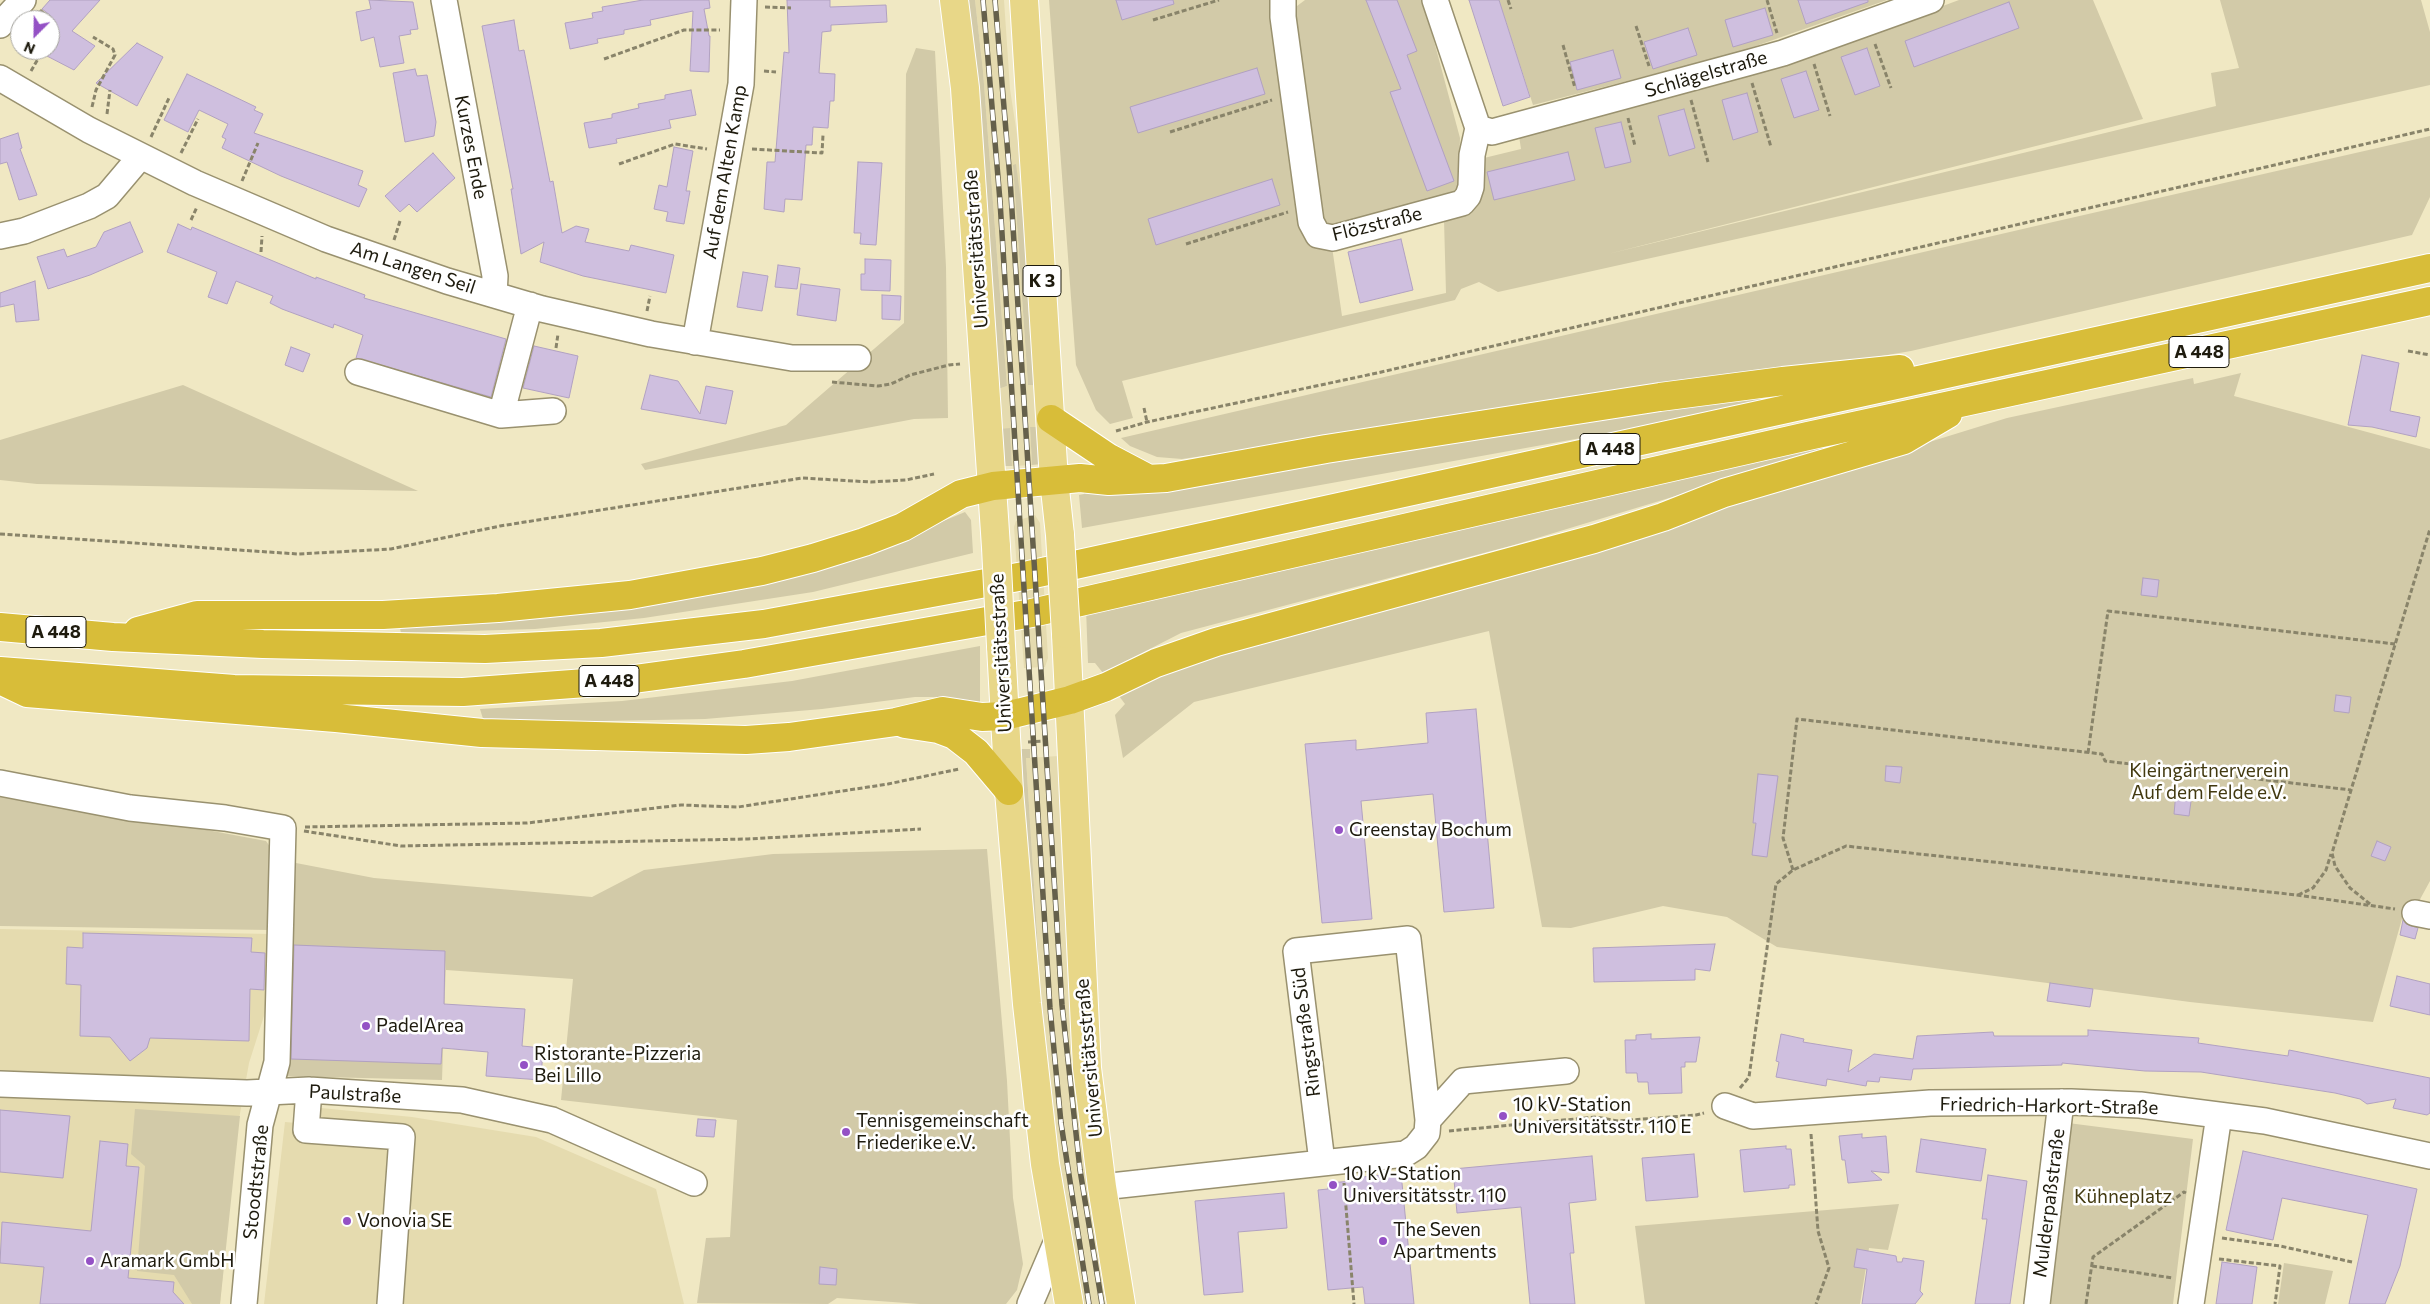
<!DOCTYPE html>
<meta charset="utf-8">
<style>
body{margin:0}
#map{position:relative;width:2430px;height:1304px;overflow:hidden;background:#f0e8c3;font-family:Commissioner,sans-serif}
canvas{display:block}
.north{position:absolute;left:10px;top:10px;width:50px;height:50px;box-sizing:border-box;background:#fff;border:1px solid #a5a49f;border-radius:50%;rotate:203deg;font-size:14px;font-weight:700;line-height:20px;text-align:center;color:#1e1b0e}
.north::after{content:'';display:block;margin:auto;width:18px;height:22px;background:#9451c5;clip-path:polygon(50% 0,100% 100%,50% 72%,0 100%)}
</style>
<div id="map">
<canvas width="2430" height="1304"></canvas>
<div class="north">N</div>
</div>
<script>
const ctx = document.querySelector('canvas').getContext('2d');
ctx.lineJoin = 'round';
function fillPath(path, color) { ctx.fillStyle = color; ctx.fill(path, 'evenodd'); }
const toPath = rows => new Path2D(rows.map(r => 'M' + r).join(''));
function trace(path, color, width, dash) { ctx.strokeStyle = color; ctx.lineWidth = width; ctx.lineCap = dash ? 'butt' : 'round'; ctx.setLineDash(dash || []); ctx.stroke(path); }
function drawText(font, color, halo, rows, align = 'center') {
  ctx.font = font + ' Commissioner,sans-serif'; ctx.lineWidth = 5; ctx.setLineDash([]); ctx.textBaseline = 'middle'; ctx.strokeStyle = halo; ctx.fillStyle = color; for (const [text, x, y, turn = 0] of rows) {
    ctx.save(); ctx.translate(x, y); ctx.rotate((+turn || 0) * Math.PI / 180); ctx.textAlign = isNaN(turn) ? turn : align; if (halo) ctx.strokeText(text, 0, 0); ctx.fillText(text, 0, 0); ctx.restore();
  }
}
fillPath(toPath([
 [975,0,1004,0,1010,89,1020,154,1033,335,1030,336,1024,225,1013,165,1028,385,1036,385,1039,427,1030,427,1032,465,1012,466,1010,429,1000,429,998,389,1007,386,983,71],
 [1035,515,1040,523,1048,658,1045,667,1024,668,1014,527,1016,521],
 [1059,756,1072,1035,1109,1304,1082,1304,1063,1195,1036,965,1039,964,1026,758],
 [0,929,272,934,270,997,249,1063,236,1136,220,1304,0,1304],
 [321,1108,412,1117,536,1137,656,1189,684,1304,264,1304,285,1122,319,1125]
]), '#e5dbaf');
fillPath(toPath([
 [967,0,975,0,983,71,1007,386,998,389,981,127],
 [1049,0,1293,0,1297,6,1305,0,1423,0,1460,138,1458,194,1330,233,1342,316,1446,293,1444,220,1465,216,1472,210,1480,200,1484,158,1521,149,1519,136,1789,63,1959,0,2093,0,2143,119,1608,254,2216,106,2211,73,2239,68,2220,0,2421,0,2430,32,2430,85,1498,292,1479,282,1461,289,1455,300,1122,381,1133,418,1110,424,1096,410,1076,365],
 [1499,0,1887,0,1733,54,1533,105],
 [916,48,935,51,946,267,948,418,914,419,645,470,641,464,786,425,904,323,906,74],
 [2430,136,2430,197,2412,235,1911,351,1781,373,1182,459,1157,457,1130,446,1121,438,2040,225],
 [1016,164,1024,225,1030,336,1033,335,1036,385,1028,385,1013,165],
 [2241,373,2234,396,2430,449,2430,881,2418,903,2405,908,2373,1022,2190,1002,1777,947,1727,917,1663,906,1571,928,1542,927,1489,631,1194,702,1123,758,1115,715,1125,704,1119,696,1128,685,1163,667,1583,549,2007,418,2193,378,2194,384],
 [183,385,418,491,37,484,0,480,0,440],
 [1793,390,1793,395,1681,420,1082,528,1079,495,1084,494,1083,487,1329,459],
 [1030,427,1039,427,1042,464,1032,465],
 [1010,428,1012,466,1004,466,1000,429],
 [1829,445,1831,449,1514,545,1181,633,1103,673,1095,663,1088,663,1086,608],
 [965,512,971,520,973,553,813,592,644,618,535,629,401,633,399,623,924,529],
 [980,646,980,705,945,697,915,697,822,709,705,719,553,722,484,722,480,709,622,701,792,681],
 [1020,749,1030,749,1030,758,1026,758,1039,965,1036,965],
 [0,796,148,819,266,841,275,854,269,930,0,926],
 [987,849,1007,1081,1013,1198,1023,1264,1017,1290,1006,1304,920,1304,837,1298,828,1304,697,1303,706,1238,730,1237,737,1120,561,1100,573,979,446,970,446,960,442,1080,283,1076,296,863,374,878,592,897,644,870,773,854],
 [135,1109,240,1116,220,1304,192,1304,174,1275,137,1271,145,1166,131,1154],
 [2068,1123,2193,1139,2173,1304,2048,1304],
 [1899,1204,1888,1250,1869,1248,1860,1304,1645,1304,1635,1226],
 [2284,1263,2333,1271,2325,1304,2278,1304]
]), '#d2caa8');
const building = toPath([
 [50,0,100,0,72,31,95,46,74,70,45,55,50,50,56,36,50,32,50,15,42,9,50,0],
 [369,0,413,2,418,29,410,30,411,34,399,36,404,63,380,67,374,37,361,41,356,12,371,9,369,0],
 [643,0,709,0,710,8,704,9,709,36,710,36,709,72,690,71,693,11,650,20,651,25,624,30,624,34,597,39,598,43,570,49,565,23,593,18,592,13,603,11,602,7,643,0],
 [787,0,830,0,830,7,886,5,887,22,831,25,831,31,822,32,819,73,835,74,834,101,830,101,828,128,813,127,812,145,806,145,802,200,785,199,784,212,764,209,767,162,775,162,784,52,789,53,787,0],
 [1116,0,1173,0,1174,4,1122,20,1116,0],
 [1366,0,1397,0,1417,51,1407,55,1454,181,1427,191,1390,92,1401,89,1366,0],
 [1469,0,1499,0,1530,97,1503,106,1469,0],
 [1798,0,1868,0,1868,2,1806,24,1798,0],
 [2009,2,2019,28,1914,67,1905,41,2009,2],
 [1765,8,1773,35,1733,47,1725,20,1765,8],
 [514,20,519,51,524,50,550,182,553,181,562,233,576,226,589,229,585,242,629,251,631,245,674,255,666,293,583,276,540,262,544,242,521,254,511,189,513,189,482,26,514,20],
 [1688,28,1697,55,1653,69,1644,42,1688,28],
 [137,43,163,57,137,106,96,83,137,43],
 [1867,48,1880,86,1855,95,1841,57,1867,48],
 [1613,50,1621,78,1577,90,1570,62,1613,50],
 [1257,68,1265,94,1138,133,1130,107,1257,68],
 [415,69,417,76,427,75,436,122,434,136,405,142,393,73,415,69],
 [1806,71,1819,110,1794,118,1781,79,1806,71],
 [187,74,256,107,254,110,263,114,254,133,363,171,358,185,367,189,359,207,281,176,222,148,226,139,222,137,228,124,199,110,188,132,164,120,187,74],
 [691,90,696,115,669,120,671,128,616,139,617,143,589,148,584,123,612,118,612,114,639,108,638,104,665,99,665,95,691,90],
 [1747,93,1758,132,1733,140,1722,100,1747,93],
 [1684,109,1695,148,1669,156,1658,116,1684,109],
 [1621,122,1631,162,1605,168,1595,128,1621,122],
 [18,133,22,148,20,149,37,195,19,200,7,162,0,164,0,139,18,133],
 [674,147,693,151,686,191,690,191,684,224,666,221,668,212,654,209,659,185,667,187,674,147],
 [1568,152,1575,180,1494,200,1487,172,1568,152],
 [433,153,455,178,417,212,409,204,400,212,385,196,433,153],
 [858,162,882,163,876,245,860,244,861,233,854,233,858,162],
 [1272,179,1280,205,1156,245,1148,219,1272,179],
 [130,222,143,252,90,275,48,289,37,257,64,249,67,257,96,247,104,232,130,222],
 [178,224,191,230,192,227,316,279,316,277,365,295,364,298,506,339,491,397,356,358,363,335,334,324,333,328,282,309,270,303,273,296,236,281,227,304,208,297,217,272,167,252,178,224],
 [1401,239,1413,290,1360,303,1348,252,1401,239],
 [865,259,891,260,890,291,861,290,861,274,865,274,865,259],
 [778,265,800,268,797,289,775,287,778,265],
 [743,272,768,276,762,311,737,307,743,272],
 [35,281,39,320,16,322,14,304,0,307,0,293,35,281],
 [801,284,840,289,836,321,797,315,801,284],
 [882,295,901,296,900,320,882,319,882,295],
 [534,346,578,356,569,398,523,388,534,346],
 [291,347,310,354,303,372,285,365,291,347],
 [2362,355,2399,363,2390,411,2420,417,2416,437,2372,427,2348,425,2362,355],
 [650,375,678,381,700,414,706,386,733,391,726,424,641,409,650,375],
 [2143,578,2159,580,2157,597,2141,595,2143,578],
 [2336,695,2351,697,2349,713,2334,711,2336,695],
 [1476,709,1494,908,1444,912,1433,794,1361,801,1372,919,1322,923,1305,744,1356,740,1356,750,1428,743,1426,713,1476,709],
 [1886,766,1902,767,1900,783,1885,781,1886,766],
 [1758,774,1778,776,1767,857,1752,855,1756,823,1753,823,1758,774],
 [2176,792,2192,794,2189,816,2174,814,2176,792],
 [2377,841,2391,847,2385,861,2371,856,2377,841],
 [2403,920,2406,924,2418,928,2415,939,2400,935,2403,920],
 [83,933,252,938,251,952,265,953,264,990,250,989,249,1041,150,1038,147,1048,130,1061,110,1037,80,1036,81,985,66,984,67,947,83,948,83,933],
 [1715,944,1710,971,1695,969,1695,980,1594,982,1593,948,1715,944],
 [294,945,445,951,444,1004,525,1009,522,1046,543,1048,541,1080,486,1076,488,1052,442,1048,441,1064,291,1059,294,945],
 [2397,976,2430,984,2430,1015,2390,1006,2397,976],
 [2050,983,2093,989,2090,1007,2047,1001,2050,983],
 [2088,1030,2199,1038,2198,1043,2288,1056,2289,1050,2430,1078,2430,1113,2427,1115,2393,1108,2396,1099,2367,1104,2360,1099,2335,1093,2201,1072,2145,1071,2062,1063,2062,1065,1913,1069,1911,1080,1880,1077,1879,1082,1867,1081,1866,1086,1827,1079,1826,1086,1776,1077,1779,1062,1776,1061,1781,1034,1804,1039,1803,1042,1852,1050,1848,1072,1874,1054,1913,1059,1917,1036,1993,1032,1994,1036,2088,1036,2088,1030],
 [1651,1034,1651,1039,1700,1037,1696,1062,1685,1062,1685,1067,1681,1067,1682,1093,1649,1094,1648,1082,1638,1082,1637,1073,1626,1073,1625,1040,1636,1040,1636,1035,1651,1034],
 [0,1110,70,1116,63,1178,0,1172,0,1110],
 [698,1119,716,1120,714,1137,696,1136,698,1119],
 [1862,1134,1862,1138,1886,1136,1889,1173,1871,1171,1882,1180,1848,1183,1845,1160,1842,1160,1839,1136,1862,1134],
 [1921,1139,1986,1149,1981,1181,1916,1172,1921,1139],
 [100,1141,128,1144,126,1166,139,1167,128,1278,174,1282,173,1292,184,1304,40,1304,44,1267,0,1263,2,1222,91,1231,100,1141],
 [1786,1146,1786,1149,1791,1149,1795,1185,1789,1185,1789,1188,1744,1192,1740,1150,1786,1146],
 [2243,1151,2417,1189,2400,1266,2385,1304,2349,1304,2368,1215,2282,1198,2273,1240,2226,1230,2243,1151],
 [1694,1154,1698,1197,1646,1201,1642,1158,1694,1154],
 [1592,1156,1596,1200,1569,1203,1574,1253,1570,1253,1575,1304,1530,1304,1521,1207,1457,1213,1453,1169,1592,1156],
 [1401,1173,1414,1304,1365,1304,1363,1287,1328,1290,1318,1190,1328,1189,1328,1183,1353,1181,1353,1178,1401,1173],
 [1988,1175,2027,1181,2010,1304,1975,1304,1987,1219,1982,1219,1988,1175],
 [1284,1193,1287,1228,1238,1232,1243,1292,1204,1295,1195,1201,1284,1193],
 [1857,1249,1896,1256,1897,1262,1902,1262,1903,1258,1924,1261,1920,1291,1923,1294,1915,1304,1862,1304,1867,1269,1854,1267,1857,1249],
 [2222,1262,2257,1267,2252,1304,2216,1304,2222,1262],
 [820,1267,837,1269,836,1285,819,1284,820,1267]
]);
fillPath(building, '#cfbfdf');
trace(building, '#b1a1c1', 1);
const minor = toPath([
 [444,0,495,276,494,295],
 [1283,0,1283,17,1311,222,1318,235,1333,238,1462,203,1468,196,1471,187,1472,155,1478,128,1435,0],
 [0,25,23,0],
 [0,78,89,130,195,183,326,239,447,281,542,309,651,334,792,358,858,358],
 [1478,128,1492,132,1747,63,1783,53,1931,0],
 [0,236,24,231,89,206,107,196,140,157],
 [695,342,741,84,744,0],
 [358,372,501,415,553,411],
 [501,415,530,305],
 [0,783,130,808,225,818,283,828,277,1062,260,1125,244,1304],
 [2415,913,2430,916],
 [0,1084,247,1093,309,1090,462,1100,552,1120,694,1183],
 [309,1090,306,1130,402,1137,390,1304],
 [1725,1106,1753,1116,1930,1103,2071,1102,2140,1105,2265,1121,2430,1156],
 [1428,1120,1463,1081,1566,1071],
 [1102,1187,1405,1154,1416,1147,1427,1133,1428,1120,1408,939,1296,951,1322,1162],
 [1030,1304,1057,1241],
 [2037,1304,2061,1102],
 [2191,1304,2219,1115]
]);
const major = toPath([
 [954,0,965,88,996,547],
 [1024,0,1054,480,1060,535],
 [1066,634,1087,1068,1102,1187,1121,1304],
 [1001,646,1009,791,1027,1004,1045,1164,1069,1304]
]);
const highway = toPath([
 [1051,419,1109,458,1147,478],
 [0,627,113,637,263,644,485,649,601,643,764,624,1029,575,2430,268],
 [138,631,197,615,383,615,498,608,630,595,762,571,813,558,864,542,903,527,961,494,993,486,1080,478,1109,481,1166,478,1326,449,1660,397,1783,381,1900,369],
 [0,671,234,689,463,692,627,680,744,664,1032,613,1808,436,2430,301],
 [0,680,27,693,336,718,482,733,746,740,789,737,896,722,943,711,982,717,1005,716,1070,700,1106,687,1156,663,1216,642,1594,539,1663,517,1724,493,1904,440,1948,414],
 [905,724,938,729,954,735,976,752,1009,791]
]);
trace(minor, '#99916f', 28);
trace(major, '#fff', 30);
trace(highway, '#fff', 30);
trace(toPath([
 [1508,0,1511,9],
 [1767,0,1777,33],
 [765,7,791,8],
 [40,10,49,18,48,20],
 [1153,20,1219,0],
 [1636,26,1649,66],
 [1875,44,1891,88],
 [1563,45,1575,88],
 [604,59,684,30,720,30],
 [1814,64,1830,116],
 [31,71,43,50],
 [764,71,776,72],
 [1752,83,1771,147],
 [1691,100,1708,162],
 [92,107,96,90,115,55,113,49,93,37],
 [107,114,110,90],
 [1628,118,1635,146],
 [1170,132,1272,100],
 [151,137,169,98],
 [752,149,822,153,823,135],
 [181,153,198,119],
 [619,164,675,144,707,149],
 [242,181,258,143],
 [191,220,197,207],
 [394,240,400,221],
 [1186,244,1288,212],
 [261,252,262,236],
 [647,311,650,296],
 [556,348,558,334],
 [2408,351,2430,355],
 [832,382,878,386,891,384,910,375,949,365,960,364],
 [1144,408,1147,422],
 [1116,431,1147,422,1377,373,2430,129],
 [0,534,298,554,391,549,500,526,802,478,871,482,906,480,934,474],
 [1028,742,1047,741],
 [2088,753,2108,611,2395,644],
 [305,827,527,823,681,805,738,807,888,784,959,769],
 [304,831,401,846,748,839,921,829],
 [1793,870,1783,838,1797,719,2102,754,2105,761,2351,790],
 [2298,895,2313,888,2326,870,2331,854],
 [2370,904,2350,888,2335,866,2332,853,2430,529],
 [1740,1088,1749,1077,1776,884,1793,870,1846,846,2297,895,2395,909],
 [1449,1131,1596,1117,1618,1121,1696,1115,1704,1113],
 [1811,1134,1818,1231,1829,1268,1816,1304],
 [1344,1183,1354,1304],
 [2222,1238,2280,1246,2352,1262],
 [2219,1259,2280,1266,2275,1304],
 [2092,1266,2173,1278],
 [2086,1304,2093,1257,2184,1192,2186,1193]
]), '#89846a', 3, [5, 2.5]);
trace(minor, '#fff', 25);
trace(major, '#e8d788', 28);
trace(highway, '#d8bd39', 28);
const rail = toPath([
 [983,0,1000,201,1050,1008,1061,1123,1089,1304],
 [995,0,1010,179,1062,1005,1080,1170,1102,1304]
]);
trace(rail, '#65604b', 5.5);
trace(rail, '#fff', 4, [11]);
const majorBridge = toPath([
 [1060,535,1066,634],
 [996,547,1001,646]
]);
trace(majorBridge, '#fff', 30, []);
trace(majorBridge, '#e8d788', 28);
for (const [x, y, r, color] of [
 [1339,830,5,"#9451c5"],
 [366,1026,5,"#9451c5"],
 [524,1065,5,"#9451c5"],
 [1503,1116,5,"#9451c5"],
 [846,1132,5,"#9451c5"],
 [1333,1185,5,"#9451c5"],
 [347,1221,5,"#9451c5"],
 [1383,1241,5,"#9451c5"],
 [90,1261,5,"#9451c5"]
]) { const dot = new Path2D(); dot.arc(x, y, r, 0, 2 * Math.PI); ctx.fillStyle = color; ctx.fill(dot); trace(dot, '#fff', 2); }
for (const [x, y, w] of [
 [1042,281,38],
 [2199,352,60],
 [1610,449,60],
 [56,632,60],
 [609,681,60]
]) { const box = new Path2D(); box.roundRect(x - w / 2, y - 15.5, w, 31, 4); ctx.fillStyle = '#fff'; ctx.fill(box); trace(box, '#1e1b0e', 1); }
drawText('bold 18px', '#1e1b0e', null, [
 ["K 3",1042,281],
 ["A 448",2199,352],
 ["A 448",1610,449],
 ["A 448",56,632],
 ["A 448",609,681]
]);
drawText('19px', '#1e1b0e', '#fff', [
 ["Schlägelstraße",1706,74,-16],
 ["Kurzes Ende",471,147,79],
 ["Auf dem Alten Kamp",725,172,-80],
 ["Flözstraße",1377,224,-14],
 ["Universitätsstraße",976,249,-94],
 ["Am Langen Seil",413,268,18],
 ["Universitätsstraße",1001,653,-93],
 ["Ringstraße Süd",1306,1032,-97],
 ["Universitätsstraße",1089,1058,-95],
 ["Paulstraße",355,1094,3],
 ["Friedrich-Harkort-Straße",2049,1106,1],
 ["Stoodtstraße",256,1182,-84],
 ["Mulderpaßstraße",2049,1203,-83]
]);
drawText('19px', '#423910', '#fff', [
 ["Kleingärtnerverein",2209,771],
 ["Auf dem Felde e.V.",2209,793],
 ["Kühneplatz",2123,1197]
]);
drawText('19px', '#1e1b0e', '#fff', [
 ["Greenstay Bochum",1349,830],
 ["PadelArea",376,1026],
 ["Ristorante-Pizzeria",534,1054],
 ["Bei Lillo",534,1076],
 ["10 kV-Station",1513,1105],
 ["Universitätsstr. 110 E",1513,1127],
 ["Tennisgemeinschaft",856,1121],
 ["Friederike e.V.",856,1143],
 ["10 kV-Station",1343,1174],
 ["Universitätsstr. 110",1343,1196],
 ["Vonovia SE",357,1221],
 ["The Seven",1393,1230],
 ["Apartments",1393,1252],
 ["Aramark GmbH",100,1261]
], 'left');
</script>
